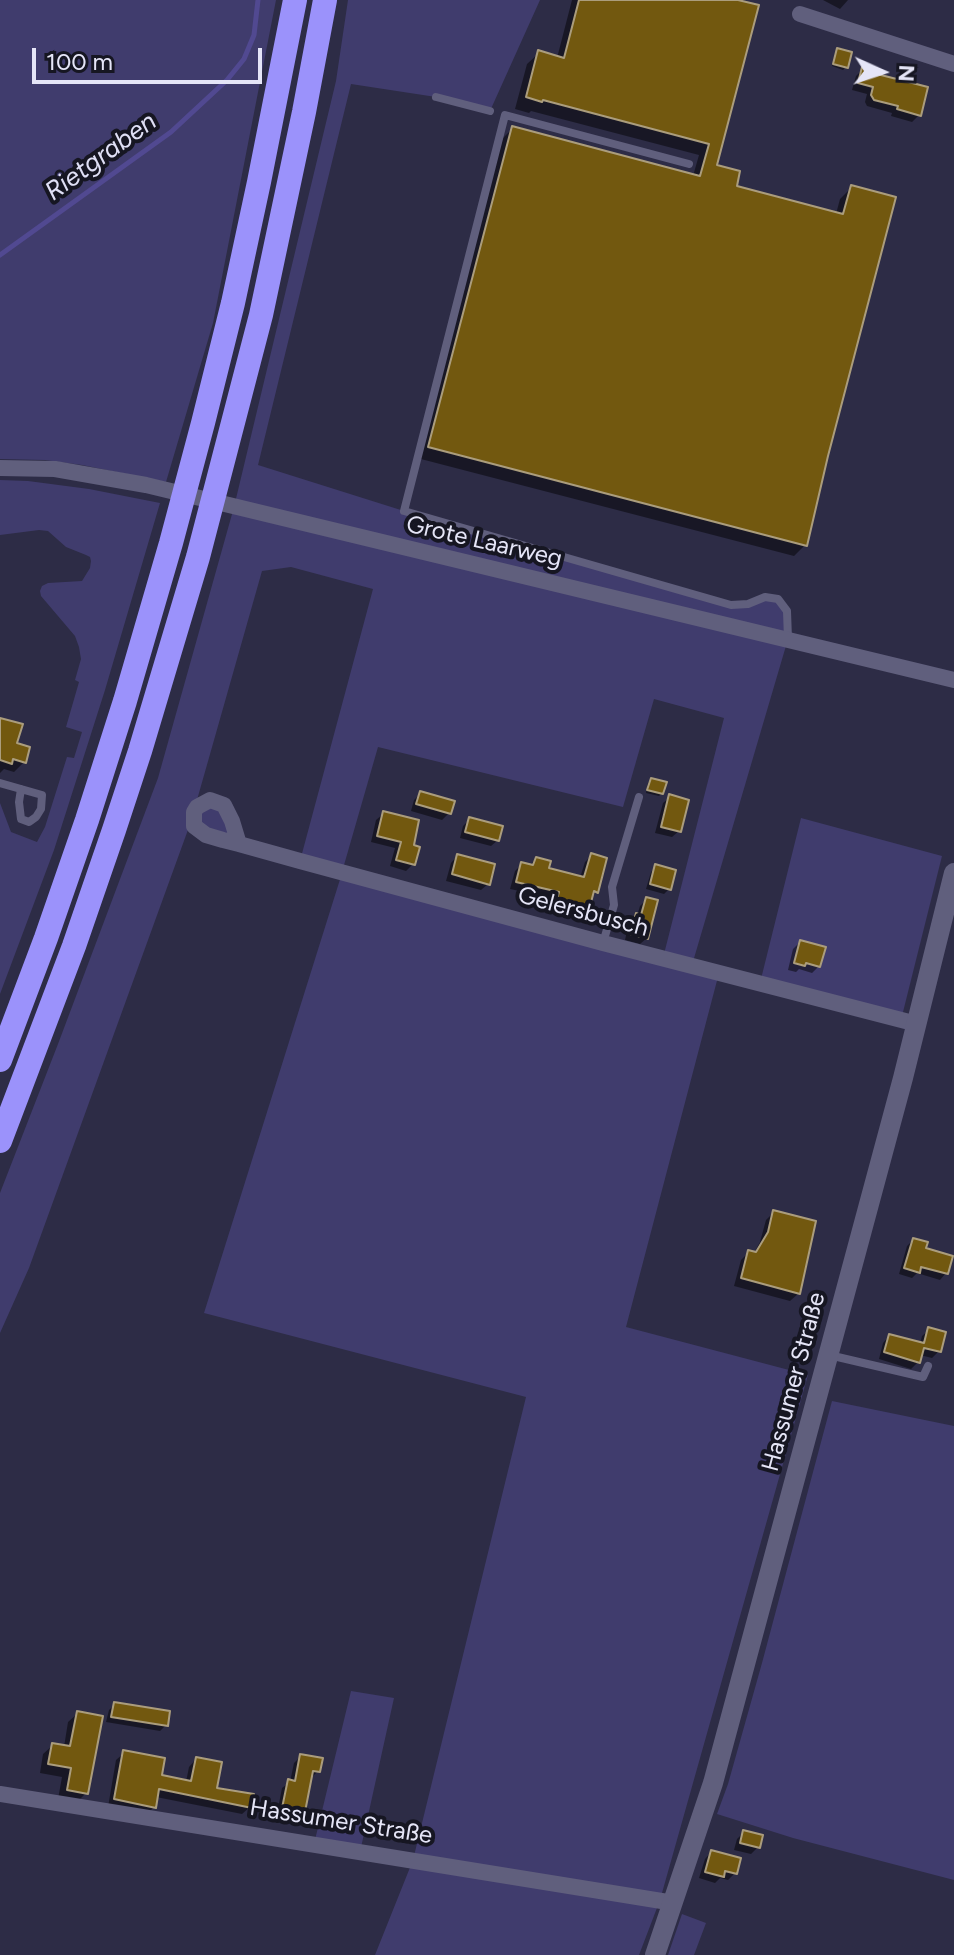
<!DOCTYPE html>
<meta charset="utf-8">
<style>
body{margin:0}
#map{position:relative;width:954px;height:1955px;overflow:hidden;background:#2d2c46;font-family:Figtree,sans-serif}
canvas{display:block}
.north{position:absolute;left:842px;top:32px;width:80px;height:80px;-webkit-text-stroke:6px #161622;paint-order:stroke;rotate:93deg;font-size:22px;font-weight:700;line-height:32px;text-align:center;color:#e5e5f7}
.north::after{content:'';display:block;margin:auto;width:28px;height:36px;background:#e5e5f7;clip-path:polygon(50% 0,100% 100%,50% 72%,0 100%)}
.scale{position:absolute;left:32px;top:48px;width:230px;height:36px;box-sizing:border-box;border:4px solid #e5e5f7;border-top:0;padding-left:10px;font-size:24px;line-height:28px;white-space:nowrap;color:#e5e5f7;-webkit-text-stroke:6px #161622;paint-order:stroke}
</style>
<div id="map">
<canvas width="954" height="1955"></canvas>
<div class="north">N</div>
<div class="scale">100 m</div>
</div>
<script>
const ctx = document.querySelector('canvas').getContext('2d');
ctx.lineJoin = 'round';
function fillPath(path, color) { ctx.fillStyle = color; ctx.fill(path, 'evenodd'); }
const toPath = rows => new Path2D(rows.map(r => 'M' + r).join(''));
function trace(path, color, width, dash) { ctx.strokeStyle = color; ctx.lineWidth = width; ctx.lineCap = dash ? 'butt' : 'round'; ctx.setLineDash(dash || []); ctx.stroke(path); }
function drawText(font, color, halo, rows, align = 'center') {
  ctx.font = font + ' Figtree,sans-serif'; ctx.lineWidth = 8; ctx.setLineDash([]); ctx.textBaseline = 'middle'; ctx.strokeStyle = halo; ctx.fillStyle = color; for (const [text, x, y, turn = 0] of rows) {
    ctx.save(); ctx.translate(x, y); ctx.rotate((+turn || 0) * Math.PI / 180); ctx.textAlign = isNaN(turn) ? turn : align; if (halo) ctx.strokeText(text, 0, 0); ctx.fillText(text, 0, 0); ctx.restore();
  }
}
fillPath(toPath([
 [0,0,276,0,213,323,166,482,82,465,45,460,0,459],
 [348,0,540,0,490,111,436,97,351,84,258,465,404,511,731,605,765,597,778,599,787,611,788,639,692,965,719,973,626,1327,808,1375,660,1900,639,1955,375,1955,413,1860,526,1397,204,1313,342,873,300,861,373,589,291,567,262,571,195,807,224,805,239,844,206,835,193,816,29,1268,0,1333,0,1193,58,1044,158,778,234,507,336,81],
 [654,699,724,718,663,958,342,872,378,747,623,807],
 [0,480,28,481,89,489,160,503,105,690,54,850,0,994,0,803,11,832,37,842,45,827,67,757,74,758,82,732,66,727,79,682,75,680,81,659,79,647,75,636,41,596,40,591,42,586,48,583,82,581,90,568,91,561,90,557,86,555,66,547,48,531,39,530,0,535],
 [801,818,942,856,901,1020,760,983],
 [832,1401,954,1426,954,1880,793,1838,717,1814,728,1784,762,1663],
 [351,1691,394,1698,360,1852,314,1844],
 [682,1914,706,1923,694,1955,668,1955]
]), '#403c6d');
fillPath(toPath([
 [572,0,730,0,714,166,734,187,836,214,840,199,852,187,805,545,794,556,417,458,501,140,512,129,693,176,699,155,531,111,529,113,515,109,527,64,539,53,557,58],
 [823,0,848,0,840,9],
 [838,51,846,67,843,70,832,66,835,53],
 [863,69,874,76,919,115,912,122,891,116,892,113,867,106,865,102,867,94,852,90,856,76],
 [0,720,24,762,14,772,4,769,0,773],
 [651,780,662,793,659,796,646,793,648,783],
 [421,793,449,813,442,820,411,811,414,800],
 [670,797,679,831,672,837,655,833,663,803],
 [383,814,411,846,413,864,406,871,390,866,395,848,371,842,376,820],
 [470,819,498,840,491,846,460,838,463,826],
 [457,856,488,884,481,890,446,881,451,863],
 [591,856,596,892,590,898,587,909,580,916,551,908,553,898,510,889,515,871,522,864,529,866,536,859,547,869,580,878,585,862],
 [656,867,669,889,664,894,646,889,651,872],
 [647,899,647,938,640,944,625,940,629,922,637,916,640,906],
 [800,942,819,966,812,973,799,969,796,972,788,970,793,949],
 [774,1212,799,1293,790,1301,734,1286,741,1260,749,1252,754,1253,760,1242,766,1220],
 [913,1240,946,1273,940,1280,917,1273,912,1278,899,1274,907,1246],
 [929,1330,939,1351,932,1358,920,1355,918,1362,911,1369,879,1359,883,1343,889,1336,920,1344,922,1336],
 [115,1704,166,1725,160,1731,106,1722,109,1710],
 [78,1713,86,1793,76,1803,58,1799,62,1777,40,1773,43,1754,53,1745,64,1747,68,1722],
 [124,1753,159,1777,186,1782,189,1767,196,1759,215,1789,250,1807,242,1814,156,1797,154,1807,147,1814,108,1807,116,1760],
 [301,1756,318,1771,311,1778,302,1816,295,1823,276,1819,282,1788,290,1782,294,1763],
 [744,1832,758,1847,751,1854,734,1850,737,1839],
 [711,1852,735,1873,728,1880,720,1878,715,1883,699,1878,705,1859]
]), '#0007');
trace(toPath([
 [0,255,171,132,227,80,244,59,254,35,258,0]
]), '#514991', 5);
const building = toPath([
 [579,0,738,0,759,5,717,165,740,171,737,186,843,214,851,185,896,197,828,456,807,546,428,447,512,126,700,176,709,144,543,100,542,102,526,97,538,50,564,58,579,0],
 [837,48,852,52,848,68,833,64,837,48],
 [862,67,878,71,877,74,928,87,921,116,897,109,898,106,874,100,871,95,873,87,858,83,862,67],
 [0,718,23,724,17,743,30,747,26,763,13,759,12,764,0,760,0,718],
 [651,778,667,782,663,794,647,790,651,778],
 [420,791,455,801,451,814,416,804,420,791],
 [669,794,689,800,681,832,661,827,669,794],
 [383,811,419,820,414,845,420,847,415,865,396,860,401,842,377,836,383,811],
 [469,817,503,826,499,841,465,832,469,817],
 [591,853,607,858,598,893,594,891,589,910,556,902,559,892,516,882,521,862,533,865,536,857,551,861,549,868,584,877,591,853],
 [457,854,495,864,490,885,452,874,457,854],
 [655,864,676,870,671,890,650,884,655,864],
 [646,897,658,900,648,939,630,934,636,913,641,915,646,897],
 [800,940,826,947,820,967,806,963,805,966,794,963,800,940],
 [773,1210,816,1221,800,1294,741,1278,748,1250,756,1252,768,1232,773,1210],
 [913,1238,928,1242,926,1248,953,1256,948,1274,921,1267,920,1273,904,1268,913,1238],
 [928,1327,946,1332,941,1352,924,1348,920,1363,884,1352,889,1334,924,1343,928,1327],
 [114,1702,170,1711,168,1726,111,1717,114,1702],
 [77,1711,103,1716,88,1794,67,1790,71,1768,48,1764,52,1743,70,1746,77,1711],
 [123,1750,165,1758,162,1775,191,1781,196,1757,222,1762,217,1788,254,1794,252,1808,159,1789,156,1808,114,1799,123,1750],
 [300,1754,323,1758,320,1772,313,1771,304,1817,281,1813,288,1779,295,1781,300,1754],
 [743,1830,763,1835,760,1848,740,1843,743,1830],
 [711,1850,741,1858,737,1874,725,1871,724,1877,705,1872,711,1850]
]);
fillPath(building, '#72580f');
trace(building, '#ab9d7d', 2);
trace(toPath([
 [436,97,490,111],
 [689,164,505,115,404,511,731,605,748,604,765,597,778,599,787,611,788,639],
 [0,783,42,795,41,809,36,817,29,822,21,819,19,802,21,789],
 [603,943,614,905,612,887,639,797],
 [829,1355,923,1377,928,1366]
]), '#605f7d', 8);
trace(toPath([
 [800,14,954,64],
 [0,468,55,469,146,485,954,680],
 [239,844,232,821,224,805,210,800,197,807,194,812,194,826,206,835,223,840,239,844,300,861,603,943,917,1024],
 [0,1794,674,1903]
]), '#605f7d', 16);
trace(toPath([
 [655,1955,713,1783,903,1078,954,873]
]), '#605f7d', 20);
trace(toPath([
 [0,1060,46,938,87,820,125,701,171,543,203,423,233,303,259,182,295,0],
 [0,1141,74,946,114,830,140,751,198,557,261,315,304,112,325,0]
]), '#9b92fb', 24);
drawText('24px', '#e5e5f7', '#161622', [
 ["Grote Laarweg",484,542,13],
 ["Gelersbusch",583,912,15],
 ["Hassumer Straße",794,1382,-75],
 ["Hassumer Straße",341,1822,9]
]);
drawText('italic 26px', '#e0e0f6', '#161622', [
 ["Rietgraben",101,157,-36]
]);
</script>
